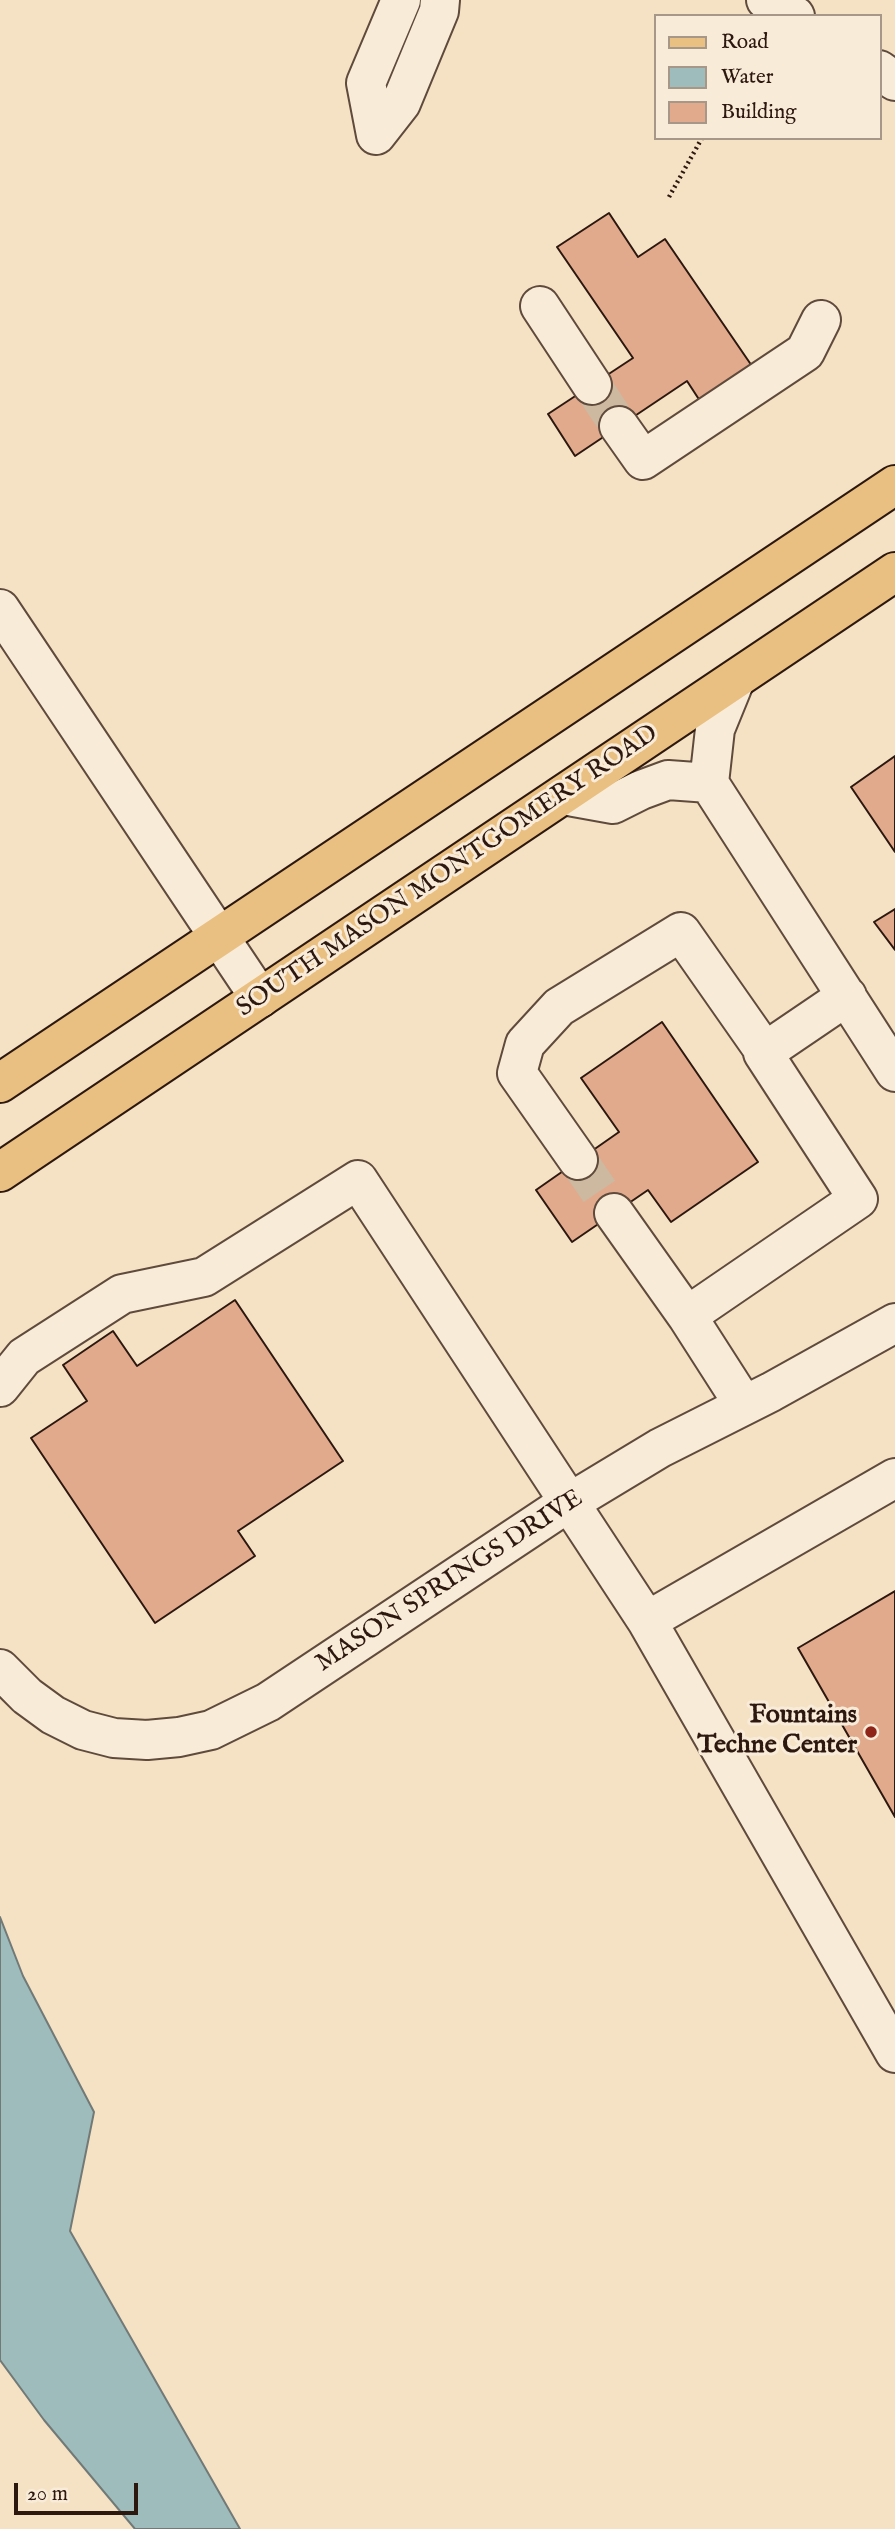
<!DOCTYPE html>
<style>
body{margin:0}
#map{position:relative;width:895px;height:2529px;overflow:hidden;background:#f5e1c4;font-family:"IM FELL English",serif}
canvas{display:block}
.legend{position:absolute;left:654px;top:14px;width:228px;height:126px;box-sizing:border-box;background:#f8ecd9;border:2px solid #a79788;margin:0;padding:9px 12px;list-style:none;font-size:21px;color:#2d180f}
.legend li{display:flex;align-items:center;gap:14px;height:35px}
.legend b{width:35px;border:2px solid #a79788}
.scale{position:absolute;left:14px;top:2483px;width:124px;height:32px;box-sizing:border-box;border:4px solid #2d180f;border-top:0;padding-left:9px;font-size:21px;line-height:24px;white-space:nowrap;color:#2d180f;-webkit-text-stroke:5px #f8ecd9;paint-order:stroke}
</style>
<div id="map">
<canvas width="895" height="2529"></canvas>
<ul class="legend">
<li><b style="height:9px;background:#eac082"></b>Road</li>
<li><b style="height:19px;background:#9fbcbc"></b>Water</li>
<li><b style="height:19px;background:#e1aa8d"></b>Building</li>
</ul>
<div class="scale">20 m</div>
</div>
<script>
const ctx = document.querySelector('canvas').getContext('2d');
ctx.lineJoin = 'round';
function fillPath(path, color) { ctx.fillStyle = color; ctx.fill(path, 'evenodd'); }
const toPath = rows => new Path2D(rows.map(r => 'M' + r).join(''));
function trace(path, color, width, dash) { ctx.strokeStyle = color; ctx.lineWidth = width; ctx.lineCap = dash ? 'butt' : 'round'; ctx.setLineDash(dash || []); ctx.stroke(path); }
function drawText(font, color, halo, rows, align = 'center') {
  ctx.font = font + ' "IM FELL English",serif'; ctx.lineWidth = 6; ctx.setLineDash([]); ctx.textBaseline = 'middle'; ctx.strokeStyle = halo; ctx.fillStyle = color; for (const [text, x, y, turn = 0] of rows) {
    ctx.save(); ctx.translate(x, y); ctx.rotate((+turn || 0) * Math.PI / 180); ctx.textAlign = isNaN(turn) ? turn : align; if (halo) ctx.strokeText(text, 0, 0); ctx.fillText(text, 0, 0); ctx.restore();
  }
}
const water = toPath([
 [0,1917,23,1976,94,2112,70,2231,240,2529,135,2529,44,2420,0,2360,0,1917]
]);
fillPath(water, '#9fbcbc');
trace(water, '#717a77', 2);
const building = toPath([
 [609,213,638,257,665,239,754,369,702,404,687,381,575,456,548,414,633,358,557,247,609,213],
 [895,756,895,852,851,787,895,756],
 [895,909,895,950,874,922,895,909],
 [662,1022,758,1162,671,1222,648,1190,572,1242,536,1190,619,1132,581,1078,662,1022],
 [235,1300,343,1461,238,1531,255,1556,155,1623,31,1438,87,1401,63,1365,113,1331,137,1366,235,1300],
 [895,1591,895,1817,798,1648,895,1591]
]);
fillPath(building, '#e1aa8d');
trace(building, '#2d180f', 2);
trace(toPath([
 [592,385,619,426],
 [578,1160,614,1213]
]), '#cdb9a0', 38, [38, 19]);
const minor = toPath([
 [766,0,795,16],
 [879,70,895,81],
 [376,135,401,103,439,11,440,0],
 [376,135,366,83,401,0],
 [540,306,592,385],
 [619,426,643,460,805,352,821,320],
 [0,609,260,998],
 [735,680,715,729,709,783,895,1072],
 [563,795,613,804,641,790,668,780,709,783],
 [578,1160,517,1073,525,1044,559,1007,681,932,765,1052],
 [614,1213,687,1316],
 [0,1387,24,1357,122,1294,204,1277,358,1180,647,1621,895,1478],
 [744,1405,687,1316,858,1199,763,1053,847,996],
 [647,1621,895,2053],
 [0,1669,27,1696,53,1715,83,1730,114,1738,147,1740,179,1737,211,1730,268,1702,554,1512,660,1448,771,1392,895,1323]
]);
const major = toPath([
 [0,1083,895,485],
 [0,1172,895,572]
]);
trace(minor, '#5f4a3c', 42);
trace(major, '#2d180f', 42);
trace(toPath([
 [669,197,702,138]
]), '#2d180f', 4.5, [2, 3.5]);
trace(minor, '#f8ecd9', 38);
trace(major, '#eac082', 38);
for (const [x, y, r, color] of [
 [871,1732,7,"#8f2418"]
]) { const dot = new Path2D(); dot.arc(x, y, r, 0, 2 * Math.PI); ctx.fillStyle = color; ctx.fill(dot); trace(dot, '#f8ecd9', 2.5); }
drawText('26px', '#2d180f', '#f8ecd9', [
 ["SOUTH MASON MONTGOMERY ROAD",448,872,-34],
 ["MASON SPRINGS DRIVE",450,1582,-33]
]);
drawText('bold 26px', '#2d180f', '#f8ecd9', [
 ["Fountains",857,1717],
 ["Techne Center",857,1747]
], 'right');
</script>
